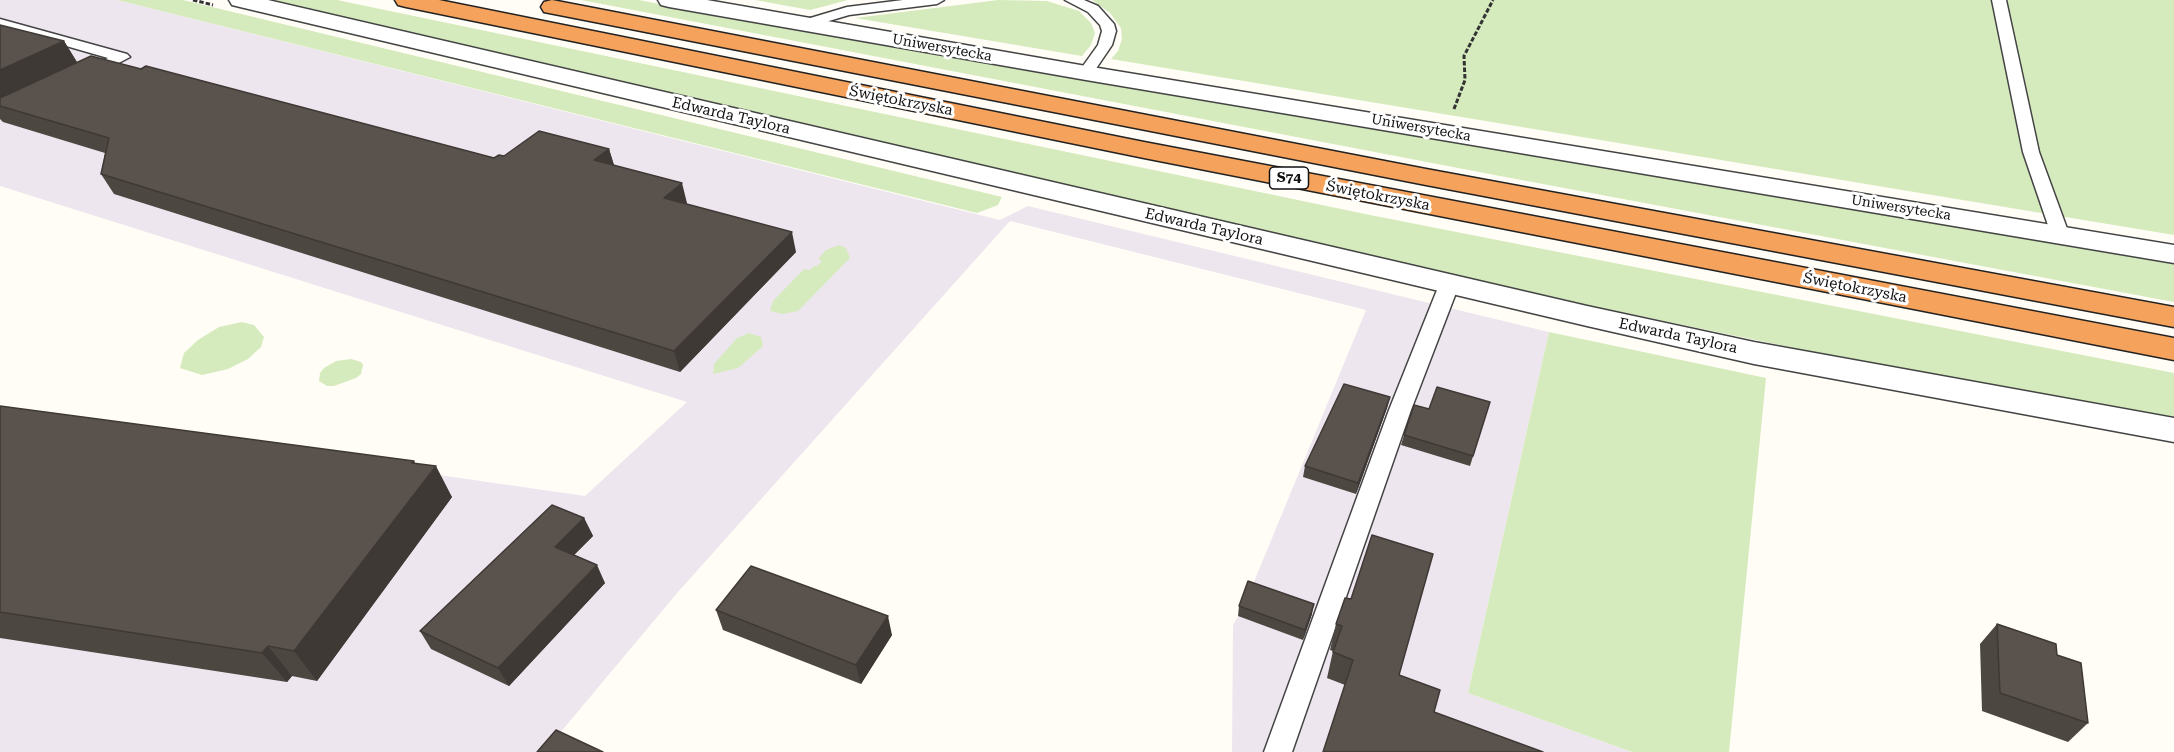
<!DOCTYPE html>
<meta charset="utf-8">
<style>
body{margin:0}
canvas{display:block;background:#fffdf5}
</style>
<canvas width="2174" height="752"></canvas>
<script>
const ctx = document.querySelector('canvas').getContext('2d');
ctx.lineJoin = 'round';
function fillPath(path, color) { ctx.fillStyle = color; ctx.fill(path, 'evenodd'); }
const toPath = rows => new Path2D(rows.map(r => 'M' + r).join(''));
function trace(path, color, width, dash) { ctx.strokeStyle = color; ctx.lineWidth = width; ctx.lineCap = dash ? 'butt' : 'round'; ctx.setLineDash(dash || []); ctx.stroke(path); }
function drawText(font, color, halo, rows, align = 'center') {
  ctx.font = font + ' "Roboto Serif",serif'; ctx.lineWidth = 6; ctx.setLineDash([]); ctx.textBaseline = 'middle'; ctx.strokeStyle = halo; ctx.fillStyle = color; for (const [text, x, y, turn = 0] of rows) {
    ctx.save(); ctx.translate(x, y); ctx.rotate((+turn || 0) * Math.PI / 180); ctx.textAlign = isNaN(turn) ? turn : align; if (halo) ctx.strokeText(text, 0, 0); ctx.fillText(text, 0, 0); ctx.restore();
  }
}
fillPath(toPath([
 [0,0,117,0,1000,220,1028,206,1549,332,1468,693,1632,752,1232,752,1233,625,1244,606,1366,310,1010,221,678,592,544,752,0,752,0,412,585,496,687,402,0,186]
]), '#eee6ef');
fillPath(toPath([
 [117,0,183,0,1002,197,998,205,977,213],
 [272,0,337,0,1365,214,2174,373,2174,417,1828,355,1568,301],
 [581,0,639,0,720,16,2174,261,2174,302,1500,176],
 [755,0,848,0,810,10],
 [998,0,1047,1,1079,11,1091,23,1095,33,1091,45,1082,56,855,18],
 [1092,0,2174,0,2174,235,1111,59,1118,51,1122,39,1121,28,1110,13],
 [839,245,846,248,850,258,798,311,783,314,770,311,773,301,804,269,810,270,814,266,817,266,822,261,818,259,826,250],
 [242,322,254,325,264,337,261,347,248,359,228,369,202,375,180,368,184,353,198,340,219,327],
 [1549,332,1766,378,1729,752,1632,752,1468,693],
 [749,333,761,337,763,345,762,347,738,368,713,374,714,364,737,338],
 [351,359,361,362,363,365,361,374,356,378,334,386,327,386,319,381,320,373,324,368,336,361]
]), '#d5ebbd');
const service = toPath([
 [903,0,944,0,937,4,849,15,802,29,795,25,797,22,847,7,903,0],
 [1065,0,1084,0,1098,6,1114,24,1116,31,1112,45,1091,76,1081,76,1078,73,1098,45,1102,31,1100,25,1088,12,1065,0],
 [1992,0,2006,0,2039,152,2069,234,2066,238,2060,240,2054,238,2051,234,2023,152,1992,0],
 [0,19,127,54,130,57,92,77,82,77,79,74,82,71,108,58,0,27,0,19],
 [1449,279,1456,281,1459,285,1411,410,1292,752,1264,752,1389,410,1439,285,1442,281,1449,279]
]);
const tertiary = toPath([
 [229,0,268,0,1587,306,1754,342,2174,418,2174,442,1754,364,1587,326,240,7,232,5,229,0],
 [658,0,707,0,1086,66,2174,245,2174,263,1086,80,669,7,661,5,658,0]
]);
const motorway = toPath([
 [395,0,439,0,1144,142,2174,338,2174,360,1144,158,406,7,398,5,395,0],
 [552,0,1426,169,2174,307,2174,327,1426,185,544,12,541,7,544,2,552,0]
]);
trace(service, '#444', 3);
trace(tertiary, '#444', 3);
trace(motorway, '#222', 3);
trace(toPath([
 [193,0,213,5],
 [1454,109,1465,80,1464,56,1493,0]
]), '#333', 3, [4.5, 2]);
fillPath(service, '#fff');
fillPath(tertiary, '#fff');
fillPath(motorway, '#f5a25d');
fillPath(toPath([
 [0,25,64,41,77,62,141,69,494,158,504,156,609,149,614,166,687,203,686,204,796,252,680,372,114,194,101,174,105,153,3,122,0,119],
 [1390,397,1387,408,1356,494,1303,477,1305,466],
 [1490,402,1470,466,1401,445,1404,435,1429,409],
 [0,406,415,464,452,497,317,681,292,676,287,682,0,638],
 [584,518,593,536,574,555,605,583,509,686,431,649,420,631],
 [1433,554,1345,685,1327,678,1333,651,1330,650,1336,624,1351,599],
 [1239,606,1312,614,1303,640,1238,616],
 [716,610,892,635,861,684,723,630],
 [1997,624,2057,655,2088,723,2068,742,1982,711,1980,644]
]), '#4d4742');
fillPath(toPath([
 [64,41,81,69,0,106,0,70],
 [609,149,615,168,594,160],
 [682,183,687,203,670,218,664,198],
 [792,232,796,252,680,372,674,351],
 [1390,397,1387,408,1356,494,1358,483],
 [414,461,425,481,436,466,452,497,317,681,294,651],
 [584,518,593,536,564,565,555,547],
 [597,565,605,583,509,686,498,668],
 [1314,604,1312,614,1303,640,1305,630],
 [888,616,892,635,861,684,856,665],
 [268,646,292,676,287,682,262,653]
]), '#3f3936');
const building = toPath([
 [0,25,64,41,0,70,0,25],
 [91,56,141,69,146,66,494,158,499,155,504,156,539,131,609,149,594,160,682,183,664,198,792,232,674,351,101,174,109,138,0,106,0,98,91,56],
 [1344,384,1390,397,1358,483,1305,466,1344,384],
 [1437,387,1490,402,1473,456,1404,435,1414,405,1429,409,1437,387],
 [0,406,414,461,412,463,436,466,294,651,268,646,262,653,0,612,0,406],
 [552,505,584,518,555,547,597,565,498,668,420,631,552,505],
 [1372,535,1433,554,1399,675,1440,690,1434,712,1543,752,1323,752,1353,660,1333,652,1342,626,1336,624,1345,598,1351,599,1372,535],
 [751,566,888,616,856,665,716,610,751,566],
 [1248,581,1314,604,1305,630,1239,606,1248,581],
 [1997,624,2056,644,2057,655,2081,663,2088,723,2000,693,1997,624],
 [556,730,603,752,537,752,556,730]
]);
fillPath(building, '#5a524d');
trace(building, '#3f3936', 1.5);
drawText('14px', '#111', '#fff', [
 ["Uniwersytecka",942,48,10],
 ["Uniwersytecka",1421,128,10],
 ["Uniwersytecka",1901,208,9]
]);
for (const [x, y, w] of [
 [1289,178,39]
]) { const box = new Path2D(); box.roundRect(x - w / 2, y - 11, w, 22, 4.5); ctx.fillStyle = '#fff'; ctx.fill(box); trace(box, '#111', 1.5); }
drawText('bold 14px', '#111', null, [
 ["S74",1289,178]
]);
drawText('15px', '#111', '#fff', [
 ["Świętokrzyska",901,101,11],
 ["Edwarda Taylora",731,116,13],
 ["Świętokrzyska",1378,196,11],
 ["Edwarda Taylora",1204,227,13],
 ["Świętokrzyska",1855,288,11],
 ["Edwarda Taylora",1678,336,12]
]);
</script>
